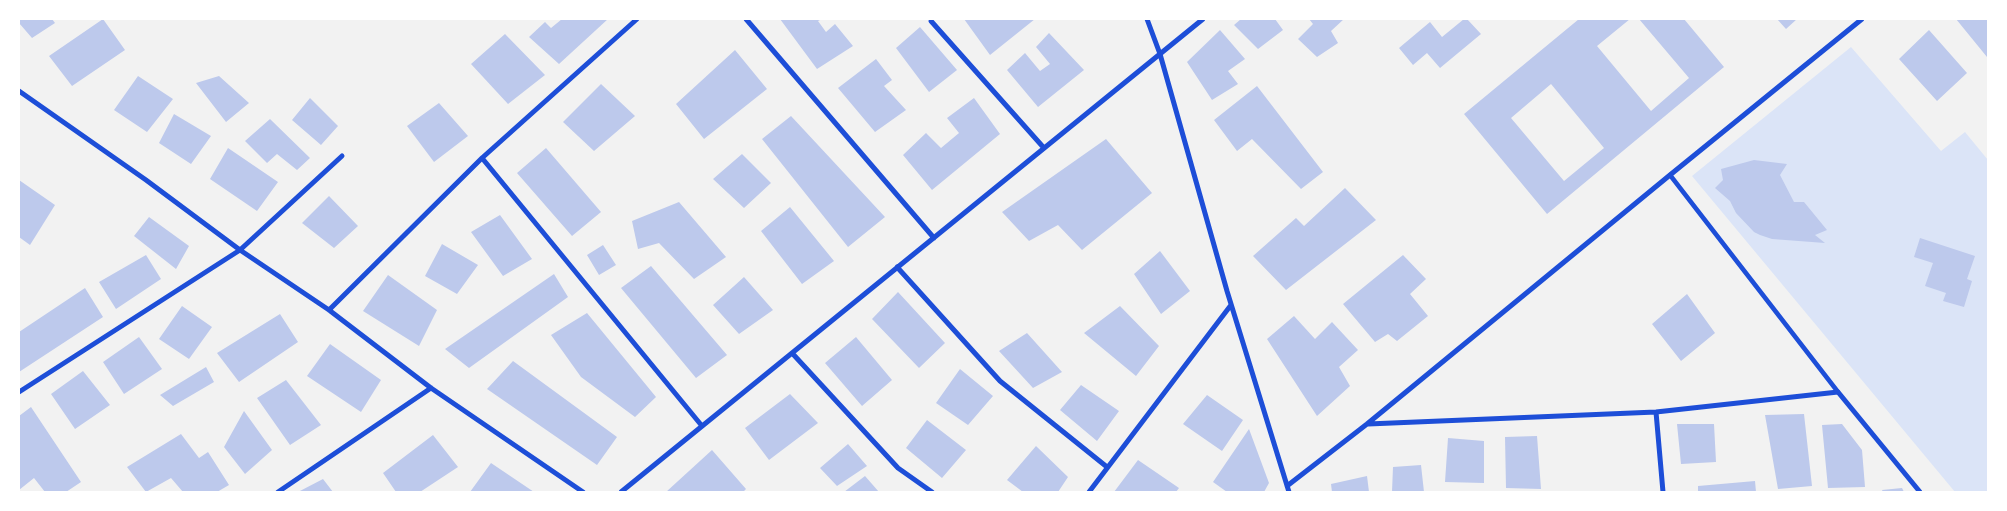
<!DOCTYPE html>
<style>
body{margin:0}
#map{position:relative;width:2007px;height:511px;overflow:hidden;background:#f2f2f2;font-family:"Playfair Display",serif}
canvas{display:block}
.frame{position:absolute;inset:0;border:20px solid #fff;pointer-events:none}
</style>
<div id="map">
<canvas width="2007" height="511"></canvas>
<div class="frame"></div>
</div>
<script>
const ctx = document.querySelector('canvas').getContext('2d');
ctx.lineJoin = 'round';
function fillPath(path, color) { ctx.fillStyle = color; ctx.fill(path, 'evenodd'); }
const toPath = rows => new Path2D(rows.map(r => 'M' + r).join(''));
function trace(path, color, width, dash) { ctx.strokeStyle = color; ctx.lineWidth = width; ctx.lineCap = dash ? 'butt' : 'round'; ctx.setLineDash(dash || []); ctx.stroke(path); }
fillPath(toPath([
 [1851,47,1941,151,1965,132,1988,160,1988,492,1955,492,1692,176]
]), '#dbe4f7');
fillPath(toPath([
 [19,19,52,19,55,23,32,38,19,23],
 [103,19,125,50,72,86,49,56],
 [562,19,608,19,559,64,529,37,545,22,551,28],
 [780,19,822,19,818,21,826,32,835,24,853,46,817,69],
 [964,19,1035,19,990,55],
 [1241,19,1275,19,1283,30,1258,49,1234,25],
 [1309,19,1344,19,1331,31,1338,43,1317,57,1298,39,1313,24],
 [1464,19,1467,19,1481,34,1440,68,1427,53,1413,65,1399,48,1430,22,1442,37],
 [1579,19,1630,19,1597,46,1651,111,1689,78,1639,19,1684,19,1724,67,1547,214,1464,114],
 [1551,84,1604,148,1564,181,1511,118],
 [1777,19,1797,19,1786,29],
 [1956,19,1988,19,1988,56,1987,57],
 [920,27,957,70,929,92,896,48],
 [1220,30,1245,59,1228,71,1238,84,1212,100,1187,62],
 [1929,30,1967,73,1937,101,1899,59],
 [1049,33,1084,70,1038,107,1007,70,1025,53,1040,71,1050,64,1036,47],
 [505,34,545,75,508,104,471,64],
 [735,50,767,89,704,139,676,104],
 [876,59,892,80,884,86,906,110,875,132,838,88],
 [138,76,173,99,147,132,114,110],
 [219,76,249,103,226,122,196,83],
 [601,84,635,116,594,151,563,122],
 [1257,86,1323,172,1301,189,1252,139,1237,151,1214,120],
 [310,98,338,126,321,145,292,120],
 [974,98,1000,134,932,190,903,155,926,133,941,148,959,133,947,118],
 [439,103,468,136,434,162,407,126],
 [174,114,211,136,191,164,159,143],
 [791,116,885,217,848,247,762,139],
 [270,119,310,158,297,170,277,154,267,163,245,141],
 [1106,139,1152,193,1082,250,1058,225,1029,241,1002,212],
 [228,148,278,182,257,211,210,179],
 [546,148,601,212,572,236,517,173],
 [742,154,771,183,744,208,713,179],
 [1754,160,1787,164,1780,175,1794,202,1804,202,1827,230,1815,235,1825,243,1772,239,1760,235,1754,232,1736,213,1730,201,1715,188,1723,180,1721,169],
 [19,180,55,205,30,245,19,237],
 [1345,188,1376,220,1286,290,1253,256,1296,218,1304,226],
 [329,196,358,226,334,248,302,223],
 [679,202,726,257,694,279,659,243,638,249,632,221],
 [790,207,834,261,802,284,761,231],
 [500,215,532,259,503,276,471,232],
 [149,217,189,246,176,269,134,236],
 [1920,238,1975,256,1967,279,1972,281,1964,307,1943,301,1946,293,1925,286,1933,263,1914,257],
 [442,244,478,265,457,294,425,276],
 [603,245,616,265,599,275,587,255],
 [1160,251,1190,291,1161,314,1134,274],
 [146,255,161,279,116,309,99,282],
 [1403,255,1426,279,1410,294,1428,316,1397,341,1388,334,1375,342,1343,304],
 [651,266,727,355,696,378,621,288],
 [554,274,568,297,469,368,445,349],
 [388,275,437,310,419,346,363,311],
 [744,277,773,310,739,334,713,305],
 [85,288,103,317,19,372,19,332],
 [898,292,945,343,919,368,872,319],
 [1687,294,1715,333,1681,361,1652,324],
 [182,306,212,327,189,359,159,339],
 [1120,306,1159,346,1136,376,1084,333],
 [587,313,656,397,635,417,581,377,551,335],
 [280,314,298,342,239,382,217,353],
 [1294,316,1315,339,1332,322,1358,350,1339,367,1350,386,1317,416,1267,339],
 [1027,333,1062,372,1033,388,999,351],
 [139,337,162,369,124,394,103,362],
 [856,337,892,380,862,406,825,363],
 [330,344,381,380,361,412,307,376],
 [513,361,617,437,597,465,487,389],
 [206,367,214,382,173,406,160,395],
 [960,369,993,396,968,425,936,403],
 [83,371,110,405,75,429,51,394],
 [286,380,321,425,290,445,257,398],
 [1081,385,1119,411,1097,441,1060,410],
 [790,394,818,423,769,460,745,428],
 [1207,395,1243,420,1222,451,1183,424],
 [31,407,81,482,66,492,45,492,34,478,19,490,19,416],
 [244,411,272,450,245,474,224,447],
 [1804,414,1812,486,1778,489,1765,415],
 [927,420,966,450,942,478,906,448],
 [1677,424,1714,424,1716,462,1681,464],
 [1842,424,1862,450,1865,487,1828,488,1822,425],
 [1249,429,1269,483,1264,492,1227,492,1213,482],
 [181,434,199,458,208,452,229,485,217,492,183,492,171,478,146,492,127,467],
 [433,435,458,467,420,492,396,492,383,473],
 [1537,436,1541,489,1506,488,1505,437],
 [1448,438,1484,441,1484,483,1445,482],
 [848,444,867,466,837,486,820,468],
 [1036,446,1068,477,1058,492,1023,492,1007,480],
 [712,450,746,489,743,492,666,492],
 [1138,460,1179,488,1176,492,1114,492],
 [491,463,534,492,470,492],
 [1421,465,1424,492,1392,492,1393,467],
 [865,476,879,492,844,492],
 [1367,476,1369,492,1332,492,1331,484],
 [323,479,333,492,298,492],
 [1755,481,1756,492,1698,492,1698,486],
 [1902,488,1904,492,1883,492,1882,490]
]), '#bdc9ec');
trace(toPath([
 [1670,175,1838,392]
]), '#1d4ed8', 4.5);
trace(toPath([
 [746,19,934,238],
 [1147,19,1160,54,1227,291,1289,492],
 [931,21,1044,148],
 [19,91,146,180,240,250,329,310,431,388,583,492],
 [482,158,702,426],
 [897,267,1000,381,1107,467],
 [329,310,482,158,637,19],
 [792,353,898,468,932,492],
 [19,392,240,250,342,156],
 [1656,412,1663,492],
 [1368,424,1656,412,1838,392,1920,492],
 [1287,486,1367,424,1670,175,1862,19],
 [278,492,431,388],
 [621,492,1203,19],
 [1089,492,1231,305]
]), '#1d4ed8', 5);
</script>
